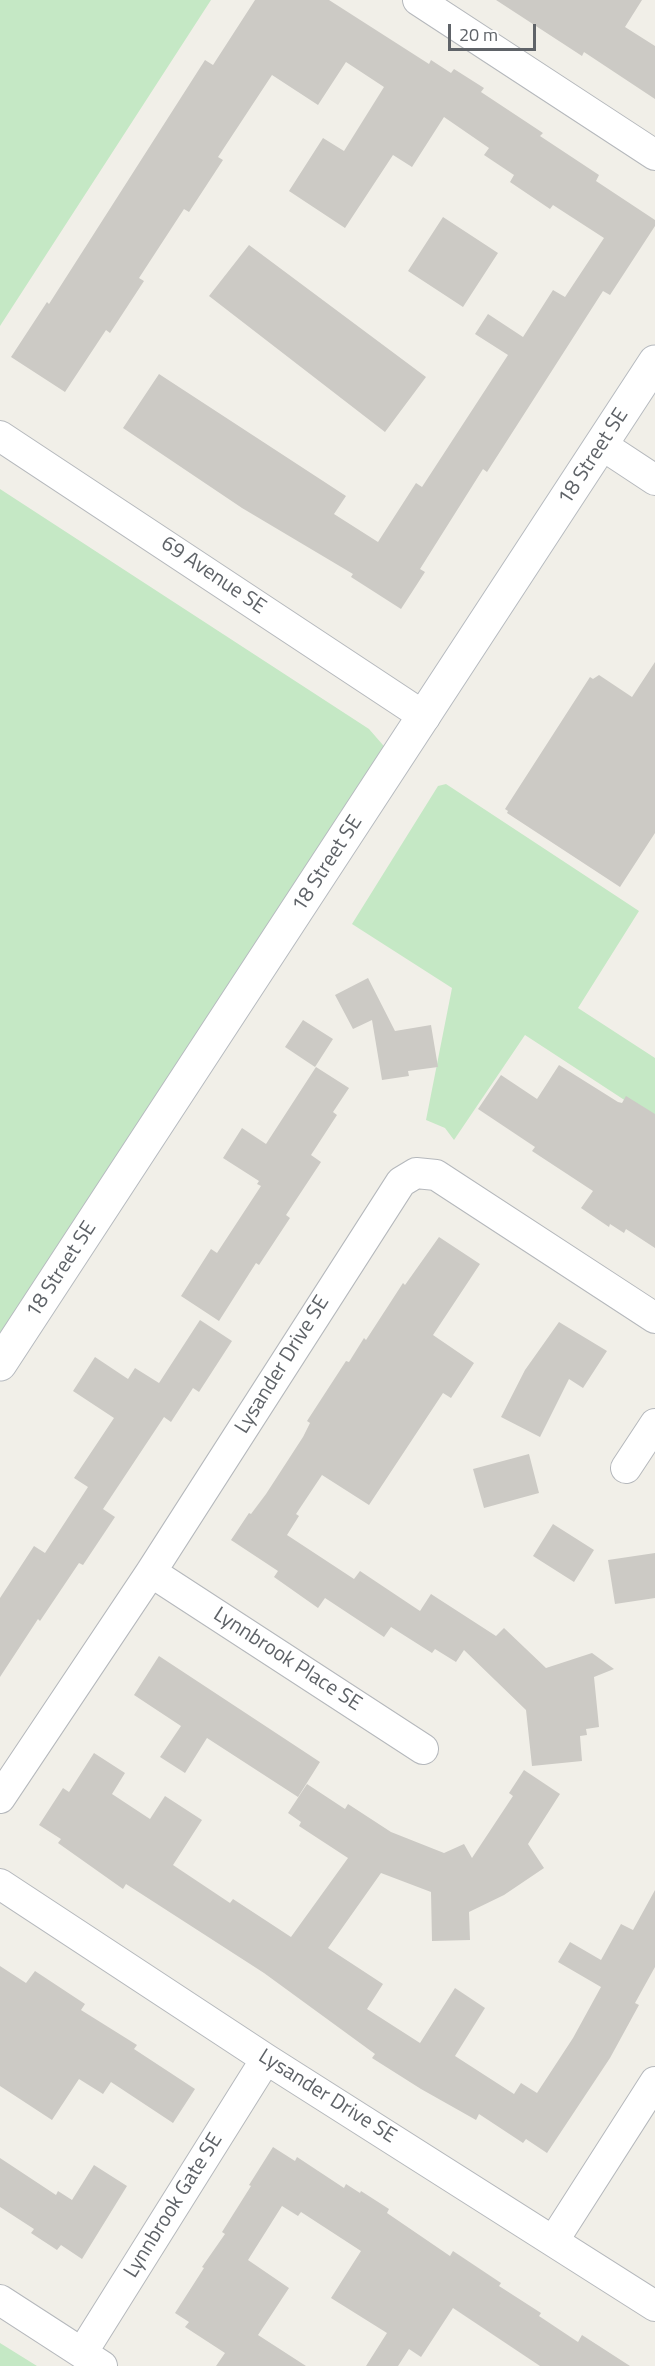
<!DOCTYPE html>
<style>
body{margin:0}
#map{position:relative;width:655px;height:2366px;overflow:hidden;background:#f1efe8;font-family:"Titillium Web",sans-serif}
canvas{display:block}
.scale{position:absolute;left:448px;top:24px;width:88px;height:27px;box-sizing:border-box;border:3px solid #5f6368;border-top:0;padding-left:8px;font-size:18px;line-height:21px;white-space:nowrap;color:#5f6368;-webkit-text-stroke:4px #fff;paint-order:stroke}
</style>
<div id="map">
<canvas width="655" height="2366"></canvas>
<div class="scale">20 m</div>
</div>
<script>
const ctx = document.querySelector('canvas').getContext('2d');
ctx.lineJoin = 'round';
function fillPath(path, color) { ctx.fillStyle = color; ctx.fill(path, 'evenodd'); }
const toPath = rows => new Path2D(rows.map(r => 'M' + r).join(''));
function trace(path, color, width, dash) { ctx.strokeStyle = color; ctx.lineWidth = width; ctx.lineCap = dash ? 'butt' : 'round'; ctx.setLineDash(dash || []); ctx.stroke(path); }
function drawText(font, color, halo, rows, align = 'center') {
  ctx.font = font + ' "Titillium Web",sans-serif'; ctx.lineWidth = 4.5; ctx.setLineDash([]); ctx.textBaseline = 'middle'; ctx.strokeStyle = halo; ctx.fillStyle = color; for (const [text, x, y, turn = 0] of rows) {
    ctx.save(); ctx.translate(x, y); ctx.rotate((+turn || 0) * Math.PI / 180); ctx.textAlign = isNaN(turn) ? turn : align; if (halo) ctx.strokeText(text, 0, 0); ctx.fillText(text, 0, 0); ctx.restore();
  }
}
fillPath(toPath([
 [0,0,211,0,0,326],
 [0,489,369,729,396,760,0,1364],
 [446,784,639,911,578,1008,655,1058,655,1120,525,1035,454,1140,445,1128,426,1120,452,988,352,924,438,786],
 [0,2343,37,2366,0,2366]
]), '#c5e8c5');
fillPath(toPath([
 [255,0,329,0,429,64,431,60,451,73,454,69,484,88,481,92,543,133,540,136,599,175,596,181,655,220,655,226,610,295,603,291,487,472,483,469,420,569,425,572,401,609,351,577,353,574,242,508,123,428,159,374,346,496,334,514,378,542,416,483,422,487,508,355,475,334,488,314,523,337,553,290,565,297,604,238,553,205,550,209,510,182,514,175,484,155,489,148,444,117,412,167,393,155,345,228,289,191,323,138,344,151,384,87,346,62,318,105,272,75,218,157,223,160,189,212,184,209,139,278,144,281,110,333,106,330,65,392,11,357,47,302,49,304,205,60,213,65],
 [496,0,642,0,625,27,655,46,655,99,584,52,582,56],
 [443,217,498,253,463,307,408,271],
 [249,245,426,377,385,432,209,296],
 [655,662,655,833,620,887,507,813,508,811,505,809,590,677,593,679,599,675,632,697],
 [368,978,395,1031,431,1025,438,1067,408,1071,409,1076,382,1080,372,1020,353,1029,335,995],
 [303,1020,333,1039,315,1067,285,1047],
 [559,1065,618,1102,622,1103,626,1096,655,1114,655,1248,626,1229,624,1233,610,1224,609,1227,581,1208,593,1191,532,1151,535,1147,478,1109,501,1075,537,1099],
 [316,1067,349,1088,333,1112,337,1115,311,1155,321,1162,286,1215,290,1218,259,1265,256,1263,219,1321,181,1296,211,1249,217,1253,261,1186,257,1184,259,1181,223,1158,242,1128,266,1144],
 [439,1237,480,1264,433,1335,474,1363,451,1398,443,1393,369,1505,322,1475,296,1514,299,1516,287,1535,354,1579,360,1571,420,1611,431,1594,496,1636,504,1628,546,1668,592,1653,614,1669,594,1677,599,1727,586,1729,587,1735,580,1736,582,1761,532,1766,526,1710,464,1650,456,1662,435,1649,432,1653,391,1627,384,1637,325,1598,318,1608,274,1577,278,1571,231,1540,249,1513,251,1514,266,1494,303,1437,310,1423,307,1421,346,1361,349,1362,364,1338,366,1340,403,1283,405,1285],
 [200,1320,232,1341,199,1392,193,1388,171,1422,164,1417,103,1509,115,1517,83,1565,79,1563,40,1621,38,1619,0,1677,0,1598,34,1546,45,1553,88,1487,74,1478,114,1418,73,1391,95,1357,128,1379,135,1368,159,1383],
 [559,1322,607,1351,583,1388,569,1379,540,1437,501,1417,525,1370],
 [529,1454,539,1493,484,1508,473,1469],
 [553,1524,594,1550,574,1582,533,1556],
 [655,1553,655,1598,615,1604,608,1560],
 [159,1656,320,1762,298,1797,207,1738,185,1773,160,1757,181,1726,134,1695],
 [94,1753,125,1773,112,1794,150,1819,165,1796,202,1820,173,1865,230,1903,233,1899,291,1937,348,1858,299,1826,301,1822,288,1813,307,1784,345,1809,348,1804,391,1832,444,1853,464,1844,472,1858,513,1796,509,1793,524,1770,560,1794,528,1844,544,1868,504,1895,469,1912,470,1940,432,1941,431,1892,381,1873,328,1948,383,1984,367,2009,420,2043,455,1988,485,2008,455,2056,514,2094,521,2083,537,2093,573,2038,601,1987,558,1962,570,1942,601,1960,621,1924,633,1930,655,1890,655,1967,635,2003,639,2005,610,2058,547,2153,526,2139,523,2143,479,2114,476,2120,421,2089,372,2058,375,2054,264,1973,126,1884,123,1889,58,1843,61,1839,39,1825,63,1788,69,1792],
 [0,1966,26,1983,35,1971,85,2004,81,2010,137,2045,134,2049,195,2089,173,2123,111,2082,103,2094,79,2079,52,2120,0,2086],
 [273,2147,295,2161,297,2157,344,2188,346,2184,360,2193,361,2191,389,2209,387,2213,450,2256,453,2251,501,2283,499,2286,541,2313,539,2316,578,2342,582,2335,630,2366,540,2366,453,2308,421,2357,409,2349,398,2366,366,2366,387,2333,331,2298,361,2251,301,2212,298,2216,282,2206,248,2260,289,2288,258,2335,306,2366,216,2366,225,2353,185,2327,189,2322,175,2313,204,2268,202,2267,225,2234,222,2232,251,2186,249,2185],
 [0,2158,56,2195,58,2191,72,2200,94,2165,127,2186,82,2259,61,2245,57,2250,31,2233,34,2229,0,2207]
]), '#cccac5');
const street = toPath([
 [418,0,655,155],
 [0,436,425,717],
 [602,445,655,480],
 [626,1468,655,1424],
 [151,1572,423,1749],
 [0,1798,151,1572,401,1182,416,1173,436,1175,655,1318],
 [0,1884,266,2059,655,2306],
 [554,2240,655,2082],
 [0,2300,102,2366],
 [82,2353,266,2059]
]);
const secondary = toPath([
 [0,1364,655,362]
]);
trace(street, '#b5b8bc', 32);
trace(secondary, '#b6babf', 35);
trace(street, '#fff', 30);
trace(secondary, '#fff', 33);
drawText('21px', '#5f6368', '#fff', [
 ["18 Street SE",594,457,-57],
 ["69 Avenue SE",213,576,34],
 ["18 Street SE",328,864,-57],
 ["18 Street SE",62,1270,-57],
 ["Lysander Drive SE",283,1365,-58],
 ["Lynnbrook Place SE",287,1660,33],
 ["Lysander Drive SE",327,2097,32],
 ["Lynnbrook Gate SE",174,2206,-58]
]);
</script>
